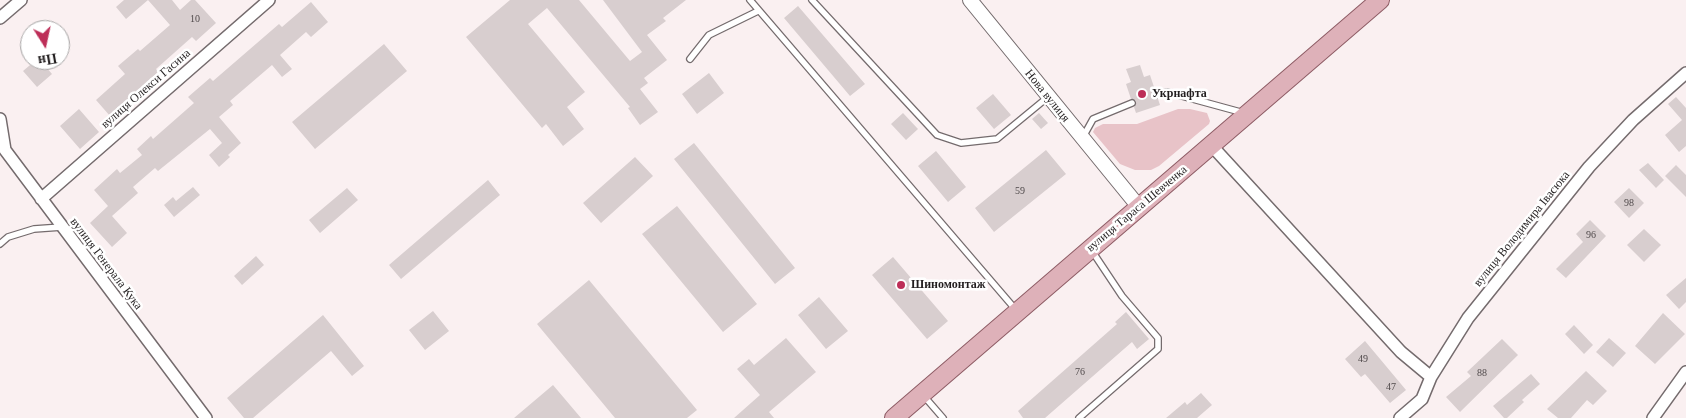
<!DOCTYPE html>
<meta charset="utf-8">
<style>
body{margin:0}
#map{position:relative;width:1686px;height:418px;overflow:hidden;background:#faf0f1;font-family:Georgia,serif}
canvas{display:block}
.north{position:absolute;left:20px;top:20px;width:50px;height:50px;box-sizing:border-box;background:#fff;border:1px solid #a7a5a5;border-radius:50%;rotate:170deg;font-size:14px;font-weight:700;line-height:20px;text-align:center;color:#221e1f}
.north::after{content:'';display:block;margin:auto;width:18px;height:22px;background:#bd2e58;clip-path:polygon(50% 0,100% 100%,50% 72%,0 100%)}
</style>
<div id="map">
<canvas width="1686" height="418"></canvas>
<div class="north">Пн</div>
</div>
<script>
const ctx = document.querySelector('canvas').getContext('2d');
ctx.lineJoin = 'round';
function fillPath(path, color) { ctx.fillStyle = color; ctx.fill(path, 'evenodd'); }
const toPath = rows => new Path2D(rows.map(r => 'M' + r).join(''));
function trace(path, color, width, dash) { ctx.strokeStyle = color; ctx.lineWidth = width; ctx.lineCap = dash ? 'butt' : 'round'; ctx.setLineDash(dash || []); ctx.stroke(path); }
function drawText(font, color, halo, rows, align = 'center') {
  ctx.font = font + ' Georgia,serif'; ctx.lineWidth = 5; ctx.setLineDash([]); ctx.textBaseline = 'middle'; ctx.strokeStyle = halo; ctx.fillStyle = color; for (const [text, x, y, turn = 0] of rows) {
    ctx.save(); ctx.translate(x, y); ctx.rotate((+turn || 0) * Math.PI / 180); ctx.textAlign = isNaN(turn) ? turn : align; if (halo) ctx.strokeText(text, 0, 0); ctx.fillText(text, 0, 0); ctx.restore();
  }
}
fillPath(toPath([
 [1178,109,1190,109,1207,113,1210,121,1209,124,1159,166,1151,170,1135,170,1120,164,1093,132,1095,128,1103,124,1137,124]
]), '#e8c3c8');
fillPath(toPath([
 [124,0,148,0,126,19,116,7],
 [148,0,172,0,180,10,191,0,195,0,216,23,196,41,192,37,156,69,158,72,110,116,96,100,125,74,118,66,138,49,140,51,170,25],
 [510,0,579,0,630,61,642,52,603,0,686,0,663,18,666,21,647,35,667,60,644,78,648,83,640,89,658,112,640,125,628,108,630,107,547,8,528,24,585,92,567,107,584,129,563,146,546,124,542,128,466,37],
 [311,2,328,22,311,37,306,32,280,55,292,69,282,77,272,65,230,101,233,105,219,117,241,143,228,155,230,157,219,167,209,155,222,143,210,129,158,171,155,168,133,187,138,193,112,216,127,233,112,247,90,223,108,206,94,190,117,169,120,173,142,155,137,149,151,136,153,139,194,103,188,97,210,78,213,81,279,24,282,27],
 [798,6,865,84,850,96,784,18],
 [384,44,407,71,315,149,292,122],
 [36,60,40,60,52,74,37,87,23,71],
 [1140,65,1144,77,1150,75,1155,90,1152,97,1158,99,1160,105,1136,113,1134,107,1136,102,1131,99,1126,84,1131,82,1126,69],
 [709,73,724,93,697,114,682,94],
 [993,94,1011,115,994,129,976,108],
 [1676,97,1686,108,1686,146,1679,152,1665,135,1682,120,1668,104],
 [79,109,99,132,80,149,60,126],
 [903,113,918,129,906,140,891,124],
 [1039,113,1048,123,1041,129,1032,119],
 [694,143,795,268,775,284,674,159],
 [1046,150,1066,174,994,232,975,208],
 [936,151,966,187,948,202,918,166],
 [635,157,653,176,601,223,583,203],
 [1648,163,1664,180,1656,188,1639,170],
 [1676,165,1686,175,1686,197,1665,176],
 [488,180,500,195,401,279,389,265],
 [193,187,200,195,174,217,164,205,173,197,176,201],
 [347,188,358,200,320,233,309,220],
 [1629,188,1644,203,1629,218,1614,202],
 [677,206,757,304,723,332,642,234],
 [1590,220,1606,236,1566,278,1556,269,1583,242,1576,234],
 [1644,229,1661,245,1644,262,1627,245],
 [256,256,264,265,242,285,234,276],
 [893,257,948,321,927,339,872,275],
 [1686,278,1686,302,1679,309,1666,295],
 [589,280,697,410,687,418,615,418,537,324],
 [819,297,848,331,826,349,798,315],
 [433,311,449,331,425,350,409,330],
 [1126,312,1149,339,1137,349,1132,342,1045,418,1023,418,1018,411,1117,324,1115,322],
 [1663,313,1685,334,1655,364,1635,346],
 [323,315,364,366,352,376,331,351,253,418,244,418,227,398],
 [1574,325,1593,345,1584,354,1565,334],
 [786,338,816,372,769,412,774,418,734,418,760,395,737,369,749,359,754,365],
 [1609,338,1626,353,1613,367,1596,352],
 [1502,339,1518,355,1460,412,1446,397,1471,376,1467,372],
 [1365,341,1406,390,1390,403,1365,374,1361,377,1345,359],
 [1586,371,1607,391,1593,405,1587,400,1571,418,1558,418,1547,409],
 [1531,374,1540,384,1522,400,1524,402,1507,418,1504,418,1493,406],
 [553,385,581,418,514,418],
 [1201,393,1212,405,1197,418,1166,418,1185,402,1187,405]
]), '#d8cecf');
const service = toPath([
 [750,0,1016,310],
 [812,0,937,135,961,143,997,139,1048,97],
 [690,59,709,35,758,11],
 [1156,95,1167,92,1244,113],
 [1083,137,1093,119,1132,103],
 [0,244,8,237,34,229,62,227],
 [923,395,943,418],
 [1079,418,1158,349,1158,338,1122,296,1092,251]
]);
const minor = toPath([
 [0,18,21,0],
 [0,119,5,150,206,418],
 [1212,146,1401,352,1431,377],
 [41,199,269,0],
 [1400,418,1422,399,1431,377,1468,318,1589,167,1633,120,1686,73],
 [1653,418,1686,372]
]);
const tertiary = toPath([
 [970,0,1139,207]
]);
const primary = toPath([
 [894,418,1380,0]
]);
trace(service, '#746b6d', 8);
trace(minor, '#746b6d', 14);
trace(tertiary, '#746b6d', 16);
trace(primary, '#8e5c65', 20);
trace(service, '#fff', 5.5);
trace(minor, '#fff', 11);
trace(tertiary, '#fff', 14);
trace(primary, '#deb1b9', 18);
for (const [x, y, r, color] of [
 [1142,94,5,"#bd2e58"],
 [901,285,5,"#bd2e58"]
]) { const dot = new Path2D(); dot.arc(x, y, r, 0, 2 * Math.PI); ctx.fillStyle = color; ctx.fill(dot); trace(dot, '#fff', 2); }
drawText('10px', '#504a4b', null, [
 ["10",195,19],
 ["59",1020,191],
 ["98",1629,203],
 ["96",1591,235],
 ["49",1363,359],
 ["76",1080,372],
 ["88",1482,373],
 ["47",1391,387]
]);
drawText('12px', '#221e1f', '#fff', [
 ["вулиця Олекси Гасина",146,89,-41],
 ["Нова вулиця",1047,96,51],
 ["вулиця Тараса Шевченка",1137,209,-40],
 ["вулиця Володимира Івасюка",1522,229,-51],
 ["вулиця Генерала Кука",106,264,53]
]);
drawText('bold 12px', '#221e1f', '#fff', [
 ["Укрнафта",1152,94],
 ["Шиномонтаж",911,285]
], 'left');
</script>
